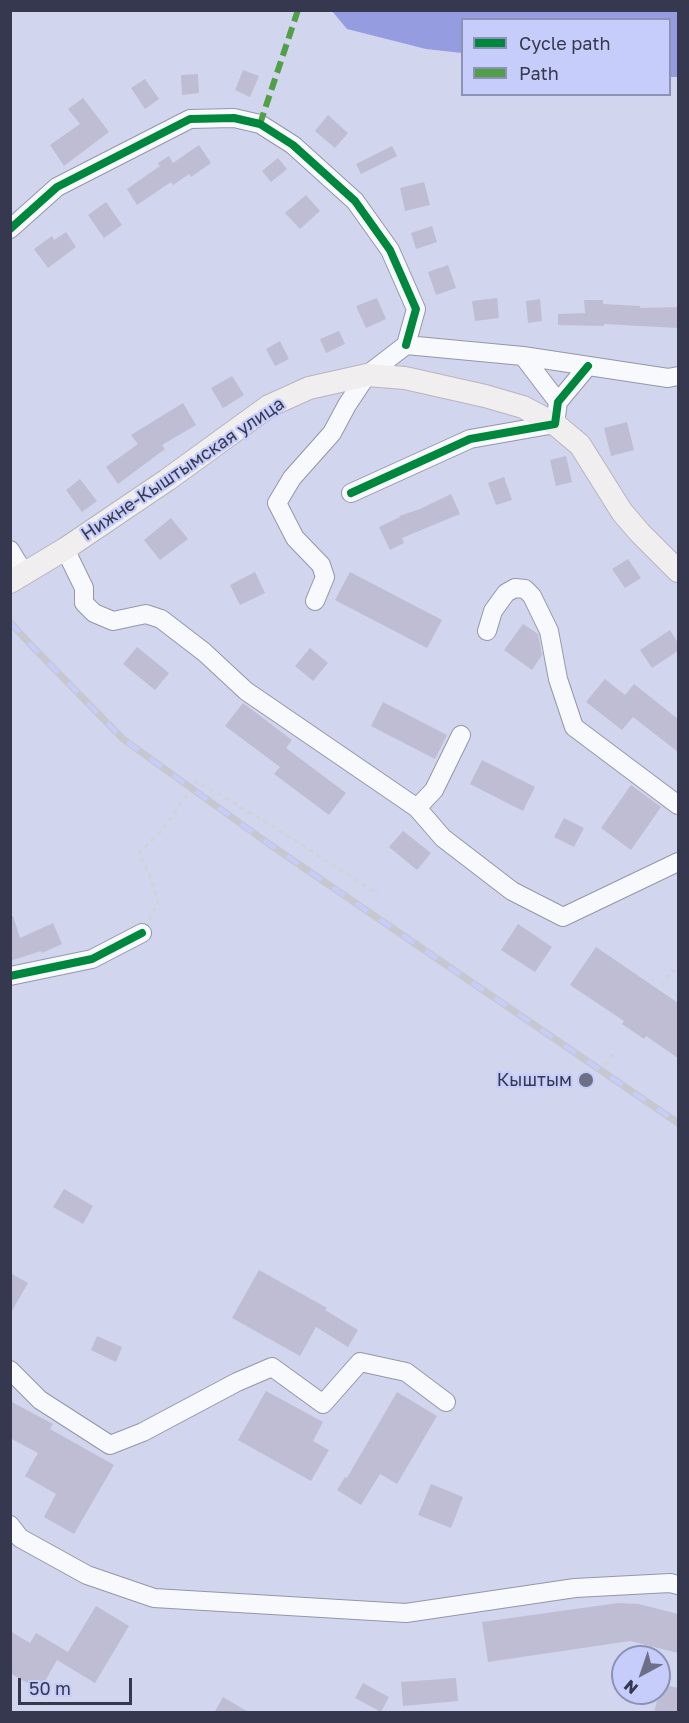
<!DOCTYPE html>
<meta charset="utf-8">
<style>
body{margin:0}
#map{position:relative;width:689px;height:1723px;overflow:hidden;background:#d2d5ee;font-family:"Golos Text",sans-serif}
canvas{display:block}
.frame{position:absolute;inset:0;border:12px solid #35384e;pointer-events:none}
.legend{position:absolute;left:461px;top:18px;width:210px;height:78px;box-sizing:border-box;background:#c6cdfa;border:2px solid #8c91b5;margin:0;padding:8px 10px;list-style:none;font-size:18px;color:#35384e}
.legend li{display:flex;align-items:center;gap:12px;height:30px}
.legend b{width:30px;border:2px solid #8c91b5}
.north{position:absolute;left:611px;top:1645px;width:60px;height:60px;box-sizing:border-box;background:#c6cdfa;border:2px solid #8c91b5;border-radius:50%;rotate:220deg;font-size:16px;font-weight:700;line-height:24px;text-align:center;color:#35384e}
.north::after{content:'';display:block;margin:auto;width:21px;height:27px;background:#6c6f86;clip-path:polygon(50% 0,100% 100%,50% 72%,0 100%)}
.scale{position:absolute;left:18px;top:1678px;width:114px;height:27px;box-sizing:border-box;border:3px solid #35384e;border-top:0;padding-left:8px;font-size:18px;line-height:21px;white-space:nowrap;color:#35384e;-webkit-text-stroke:4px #c6cdfa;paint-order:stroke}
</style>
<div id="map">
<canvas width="689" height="1723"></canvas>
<div class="frame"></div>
<ul class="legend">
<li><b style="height:8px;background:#00873e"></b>Cycle path</li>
<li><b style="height:8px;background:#519f48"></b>Path</li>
</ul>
<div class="north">N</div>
<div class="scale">50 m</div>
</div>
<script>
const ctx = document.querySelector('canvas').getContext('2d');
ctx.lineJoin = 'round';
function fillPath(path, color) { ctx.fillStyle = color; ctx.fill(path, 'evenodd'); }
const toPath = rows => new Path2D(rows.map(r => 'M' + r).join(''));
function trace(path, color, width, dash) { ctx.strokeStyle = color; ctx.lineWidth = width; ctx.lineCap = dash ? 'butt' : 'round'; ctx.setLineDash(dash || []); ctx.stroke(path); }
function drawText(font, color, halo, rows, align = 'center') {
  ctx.font = font + ' "Golos Text",sans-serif'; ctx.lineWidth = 4.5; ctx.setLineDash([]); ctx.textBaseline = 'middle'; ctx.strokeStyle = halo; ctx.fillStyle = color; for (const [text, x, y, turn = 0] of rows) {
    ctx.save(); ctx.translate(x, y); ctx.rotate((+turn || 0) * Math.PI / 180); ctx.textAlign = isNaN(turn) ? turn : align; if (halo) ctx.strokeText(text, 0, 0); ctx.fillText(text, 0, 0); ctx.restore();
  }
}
fillPath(toPath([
 [332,11,678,11,678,77,670,77,670,20,462,20,462,53,426,49,347,29]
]), '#969ce0');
fillPath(toPath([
 [243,70,259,76,250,97,235,90],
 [198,74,199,93,182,95,181,75],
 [145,79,159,99,145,109,131,88],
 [83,98,109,132,64,166,50,145,80,124,68,109],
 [328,115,348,133,335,148,315,131],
 [199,145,211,163,191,177,189,174,173,185,171,182,137,205,127,189,160,166,158,163,169,156,173,163],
 [392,146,397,156,361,174,356,164],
 [278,158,287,169,271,182,262,171],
 [424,182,430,205,405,211,400,188],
 [306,195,320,211,300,229,285,213],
 [106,202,122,225,104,238,88,215],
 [432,226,437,242,416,249,411,233],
 [66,232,76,247,48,268,34,249,52,236,54,240],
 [448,265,456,288,436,295,428,272],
 [377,298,386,319,366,328,356,306],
 [497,298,499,318,475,321,472,301],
 [540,299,542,321,528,323,526,301],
 [584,300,603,300,603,304,640,306,640,308,678,307,678,328,604,324,604,326,558,325,558,314,585,313],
 [339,331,345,344,326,353,320,339],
 [280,341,289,359,275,366,266,349],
 [232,376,244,395,223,408,211,388],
 [183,403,196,425,162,445,165,449,118,484,106,467,138,444,131,435],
 [627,422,634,450,611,456,604,428],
 [566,456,572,482,556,486,550,460],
 [504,477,512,500,496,505,488,483],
 [80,479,97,501,82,512,66,490],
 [451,494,460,514,402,538,404,543,390,550,379,527,400,517,399,516,420,509],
 [171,518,188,539,160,560,144,540],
 [628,559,641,578,625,588,612,569],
 [255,572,265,593,240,605,230,585],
 [350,572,442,620,427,648,335,600],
 [523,624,538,634,542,655,532,670,504,650],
 [670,630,678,643,678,651,652,668,640,650],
 [137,647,169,673,155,690,123,664],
 [310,648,328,663,313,681,295,666],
 [605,679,625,695,634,684,678,719,678,752,633,717,622,730,586,702],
 [383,702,447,735,435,759,371,726],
 [243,703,292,740,286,748,346,793,329,815,274,774,280,767,225,726],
 [482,760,535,787,523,811,470,784],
 [631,785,661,807,631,850,601,828],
 [564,818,584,828,574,847,554,837],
 [403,831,431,853,417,870,389,847],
 [13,916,20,938,53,923,62,944,42,953,41,951,10,961,10,917],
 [518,924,552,947,535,972,501,950],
 [596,947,678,1003,678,1058,646,1036,644,1039,622,1024,624,1021,570,985],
 [64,1189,93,1206,83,1224,53,1207],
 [259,1270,327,1308,325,1310,358,1330,348,1347,316,1327,300,1356,232,1318],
 [10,1273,28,1283,10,1314],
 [97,1336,122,1347,116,1362,91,1350],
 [266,1391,323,1422,313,1441,329,1450,311,1481,238,1440],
 [397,1392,437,1416,397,1484,380,1474,361,1505,337,1490,345,1477,347,1478],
 [10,1401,53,1424,50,1429,114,1465,74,1534,44,1517,56,1494,25,1476,38,1453,10,1438],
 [431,1484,463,1497,451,1528,418,1515],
 [618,1603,639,1604,678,1614,678,1653,630,1641,488,1662,482,1622],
 [96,1606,129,1626,95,1683,57,1660,40,1690,10,1673,10,1631,30,1643,36,1633,68,1652],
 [456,1678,458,1701,403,1706,401,1682],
 [363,1683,389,1697,381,1712,355,1698],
 [661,1684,678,1688,678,1713,654,1713],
 [223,1697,250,1713,214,1713]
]), '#bebdd3');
const minor = toPath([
 [10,229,57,187,190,119,234,118,260,124,293,145,355,201,390,250,416,309,406,345],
 [523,356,558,402],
 [351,493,470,439,555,424,558,402,588,366],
 [65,549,84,588,84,603,94,613,113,621,146,614,161,619,204,652,246,691,417,808,443,838,512,891,563,917,678,862],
 [10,550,24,573],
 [315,601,325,577,321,565,295,538,277,503,292,478,332,433,347,405,367,375,406,345,523,356,668,378,678,376],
 [487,631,493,611,506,593,515,588,525,589,532,596,549,631,558,679,574,727,678,805],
 [417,808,434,790,461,735],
 [10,976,92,959,142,933],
 [10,1370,40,1400,110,1445,143,1432,237,1382,272,1367,323,1404,360,1362,406,1372,446,1402],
 [10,1525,20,1538,87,1575,154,1598,406,1613,575,1588,670,1583,678,1585]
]);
const major = toPath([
 [10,582,65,549,167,480,269,406,309,388,367,375,405,378,485,396,523,407,555,424,580,445,622,512,640,533,678,571]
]);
trace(minor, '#9496aa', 20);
trace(major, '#b9b3be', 24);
trace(toPath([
 [149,920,158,902,149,874,139,853,162,830,197,781,277,829,378,894],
 [662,986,672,970,678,974],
 [605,1065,613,1054]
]), '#d1d2da', 3, [4.5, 4.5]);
trace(minor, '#f8f9fc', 18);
trace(major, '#f1eef0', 22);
const rail = toPath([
 [10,622,29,643,123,739,269,844,678,1123]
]);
trace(rail, '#c6c7cf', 7);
trace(rail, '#c6cdfa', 4.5, [14]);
trace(toPath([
 [260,124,298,10]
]), '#519f48', 6, [12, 6]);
trace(toPath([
 [10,229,57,187,190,119,234,118,260,124,293,145,355,201,390,250,416,309,406,345],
 [351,493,470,439,555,424,558,402,588,366],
 [10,976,92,959,142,933]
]), '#00873e', 8);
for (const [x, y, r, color] of [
 [586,1080,8,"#6c6f86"]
]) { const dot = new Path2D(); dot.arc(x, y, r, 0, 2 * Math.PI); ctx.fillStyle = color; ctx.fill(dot); trace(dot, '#c6cdfa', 2); }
drawText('18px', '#35384e', '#c6cdfa', [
 ["Нижне-Кыштымская улица",183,469,-34]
]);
drawText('18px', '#35384e', '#c6cdfa', [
 ["Кыштым",572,1080]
], 'right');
</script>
